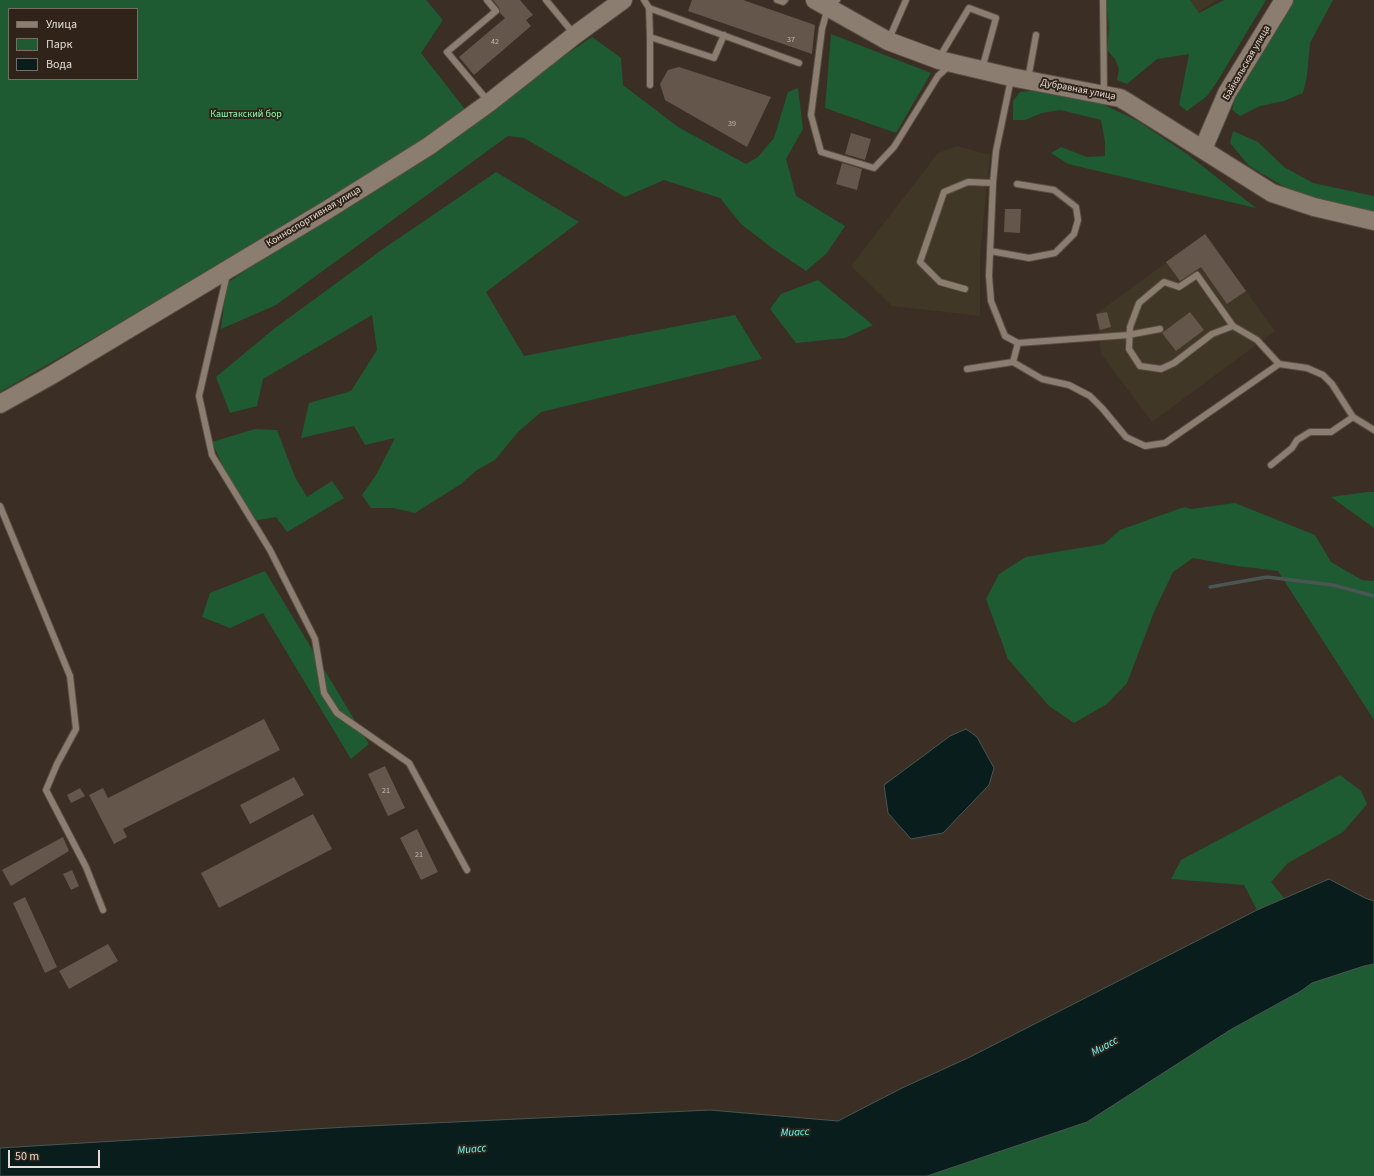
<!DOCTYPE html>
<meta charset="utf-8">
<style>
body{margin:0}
#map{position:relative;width:1374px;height:1176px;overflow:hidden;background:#3b2e24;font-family:"Source Sans 3",sans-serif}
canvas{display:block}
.legend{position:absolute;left:8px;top:8px;width:130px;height:72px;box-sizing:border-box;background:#30241a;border:1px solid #786d64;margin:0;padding:5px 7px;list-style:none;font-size:12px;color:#e3dbd4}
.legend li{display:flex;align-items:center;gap:8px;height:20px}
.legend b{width:20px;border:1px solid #786d64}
.scale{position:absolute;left:8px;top:1150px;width:92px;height:18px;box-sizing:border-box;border:2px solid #e3dbd4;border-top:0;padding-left:5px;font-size:12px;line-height:14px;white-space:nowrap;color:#e3dbd4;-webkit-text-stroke:3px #30241a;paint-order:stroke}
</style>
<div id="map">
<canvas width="1374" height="1176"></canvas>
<ul class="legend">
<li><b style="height:5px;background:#8c7d71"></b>Улица</li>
<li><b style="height:11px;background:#1e5b33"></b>Парк</li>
<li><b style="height:11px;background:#091d1c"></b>Вода</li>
</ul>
<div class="scale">50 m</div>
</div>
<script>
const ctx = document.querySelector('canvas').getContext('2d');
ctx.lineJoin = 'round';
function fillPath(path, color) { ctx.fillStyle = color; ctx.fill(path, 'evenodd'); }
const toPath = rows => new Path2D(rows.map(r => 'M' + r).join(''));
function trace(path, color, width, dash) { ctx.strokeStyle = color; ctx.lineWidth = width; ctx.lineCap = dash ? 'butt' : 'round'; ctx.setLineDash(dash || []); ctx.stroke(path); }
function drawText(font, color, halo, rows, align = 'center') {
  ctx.font = font + ' "Source Sans 3",sans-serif'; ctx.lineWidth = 4; ctx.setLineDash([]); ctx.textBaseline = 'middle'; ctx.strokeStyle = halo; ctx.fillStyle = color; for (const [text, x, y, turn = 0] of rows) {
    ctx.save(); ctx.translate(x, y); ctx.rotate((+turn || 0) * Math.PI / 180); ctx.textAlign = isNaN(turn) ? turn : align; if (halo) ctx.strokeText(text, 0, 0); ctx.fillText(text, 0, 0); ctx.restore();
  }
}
fillPath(toPath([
 [1189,0,1217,0,1198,13],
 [957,146,990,155,980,255,980,316,892,306,851,266,938,153],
 [1205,234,1275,331,1152,422,1101,354,1096,314]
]), '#403727');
fillPath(toPath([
 [0,0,426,0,443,20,421,53,468,113,220,265,0,392],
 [9,9,137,9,137,79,9,79],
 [1106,0,1190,0,1199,13,1224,0,1266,0,1217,82,1207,96,1187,111,1179,105,1189,54,1157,59,1127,84,1117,80,1119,69,1115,59,1107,50,1109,28],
 [1293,0,1333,0,1310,43,1307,76,1303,93,1284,101,1260,106,1240,116,1232,110,1236,95],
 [831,34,931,73,896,133,825,108],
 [592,37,621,58,623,85,678,127,746,164,758,157,774,138,788,92,798,88,803,129,786,159,796,196,845,226,827,253,806,271,772,248,741,224,720,198,664,180,625,197,524,138,508,136,276,305,221,329,227,283],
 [1038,90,1094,100,1138,121,1187,154,1256,208,1068,164,1051,153,1061,147,1087,157,1105,156,1105,142,1101,120,1060,110,1042,113,1025,120,1013,120,1013,101,1020,92],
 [1233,131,1258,142,1284,167,1313,183,1374,196,1374,212,1295,193,1249,166,1230,143],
 [496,172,579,222,486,292,524,356,735,315,762,359,541,412,518,432,495,460,477,470,461,484,415,513,393,508,371,508,362,495,376,475,395,438,365,445,354,426,301,438,309,403,351,391,377,350,372,315,263,379,257,406,230,413,216,377,275,328,383,249],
 [818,280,873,325,845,338,796,343,770,309,781,294],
 [255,429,277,430,295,477,307,497,332,481,344,498,287,532,276,517,248,522,212,442],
 [1367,492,1374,492,1374,528,1331,497],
 [1235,503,1315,535,1331,562,1362,580,1374,581,1374,720,1278,571,1237,566,1193,558,1173,572,1154,612,1127,683,1107,704,1074,723,1049,706,1008,659,986,599,999,574,1026,557,1104,544,1120,530,1184,507,1191,509],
 [265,571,369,744,351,759,263,613,230,628,202,617,210,593],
 [1340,775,1361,791,1367,804,1343,832,1288,863,1271,882,1284,898,1257,910,1244,885,1171,879,1181,860],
 [1374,964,1374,1176,927,1176,1087,1122,1230,1030,1301,991,1312,983,1364,966]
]), '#1e5b33');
const water = toPath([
 [966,729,977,737,994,768,989,785,943,833,911,839,888,813,884,785,950,736,966,729],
 [1329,879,1365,898,1374,901,1374,964,1364,966,1312,983,1301,991,1230,1030,1087,1122,927,1176,0,1176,0,1148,347,1127,710,1110,838,1121,902,1088,970,1057,1257,910,1329,879]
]);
fillPath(water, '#091d1c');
trace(water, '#4a5653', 1);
trace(toPath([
 [1210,587,1267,577,1333,585,1374,596]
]), '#4a5653', 3.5);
fillPath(toPath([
 [493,0,520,0,533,15,526,20,531,26,474,75,459,57,505,18,500,13,499,8],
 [692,0,743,0,815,25,812,54,688,11],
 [679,67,771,97,747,147,665,100,660,84,668,70],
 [851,133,871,139,865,160,845,154],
 [842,163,862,169,857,190,836,184],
 [1005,209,1021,209,1020,233,1004,232],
 [1205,234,1246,291,1227,304,1201,267,1180,281,1166,262],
 [1107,312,1111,327,1100,330,1096,314],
 [1190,312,1204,330,1176,351,1162,333],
 [264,719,280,750,123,829,127,837,114,844,89,795,103,788,108,798],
 [385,766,405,808,388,816,368,774],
 [294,777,304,795,250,824,240,805],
 [80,788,85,796,71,803,67,795],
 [313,814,332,849,219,908,201,873],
 [417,829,438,872,421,880,400,838],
 [63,837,69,851,11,886,2,870],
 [72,870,79,886,71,890,63,874],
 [25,897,57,967,45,973,13,903],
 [108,944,118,961,69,989,59,971]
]), '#64564a');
const lane = toPath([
 [487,0,496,11,447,52,488,101],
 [546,0,574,34],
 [644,0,649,8,650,37,650,85],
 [777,0,783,2,785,0],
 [837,0,828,7,822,29,811,115,821,152,874,168,894,147,938,76,950,65],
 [1103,0,1104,93],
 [649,8,799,63],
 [650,37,714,58,724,35],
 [889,39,906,0],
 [939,58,969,8,996,18,982,69],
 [1011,79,996,151,993,183,989,276,991,301,1005,336,1018,343,1128,335,1160,329],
 [1028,79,1036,35],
 [990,251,1029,258,1055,253,1074,234,1078,220,1076,207,1054,190,1017,184],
 [227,274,199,396,212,455,270,550,315,639,324,693,337,713,409,763,467,870],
 [965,289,940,282,920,262,944,192,968,182,993,183],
 [1233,326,1212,334,1174,363,1161,369,1140,366,1129,349,1130,327,1139,303,1164,282,1179,287,1197,275,1233,326,1257,340,1279,364,1307,368,1323,375,1332,384,1353,417,1374,430],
 [1013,362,1018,343],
 [967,369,1013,362,1042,379,1069,385,1090,396,1102,408,1126,437,1145,446,1165,443,1279,364],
 [1271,465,1292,448,1297,440,1310,432,1331,432,1353,417],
 [0,506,70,676,76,729,57,764,46,790,86,867,103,910]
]);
const secondary = toPath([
 [815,0,888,41,939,60,1011,77,1120,98,1127,102,1272,193,1314,207,1374,221],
 [1203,149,1227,93,1284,0],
 [0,404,50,376,327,210,429,146,490,102,575,35,623,0]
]);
trace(lane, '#574d44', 8);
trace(secondary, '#574d44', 20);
trace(lane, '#8c7d71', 6);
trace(secondary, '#8c7d71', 18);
drawText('8px', '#c3bab2', null, [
 ["37",791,40],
 ["42",495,42],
 ["39",732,124],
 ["21",386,791],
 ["21",419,855]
]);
drawText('10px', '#e3dbd4', '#30241a', [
 ["Байкальская улица",1247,63,-60],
 ["Дубравная улица",1078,90,11],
 ["Конноспортивная улица",314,217,-31]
]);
drawText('10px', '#86fca8', '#30241a', [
 ["Каштакский бор",246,115]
]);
drawText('italic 11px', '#69fefe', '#30241a', [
 ["Миасс",1105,1047,-28],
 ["Миасс",795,1133,-2],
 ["Миасс",472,1150,-5]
]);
</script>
